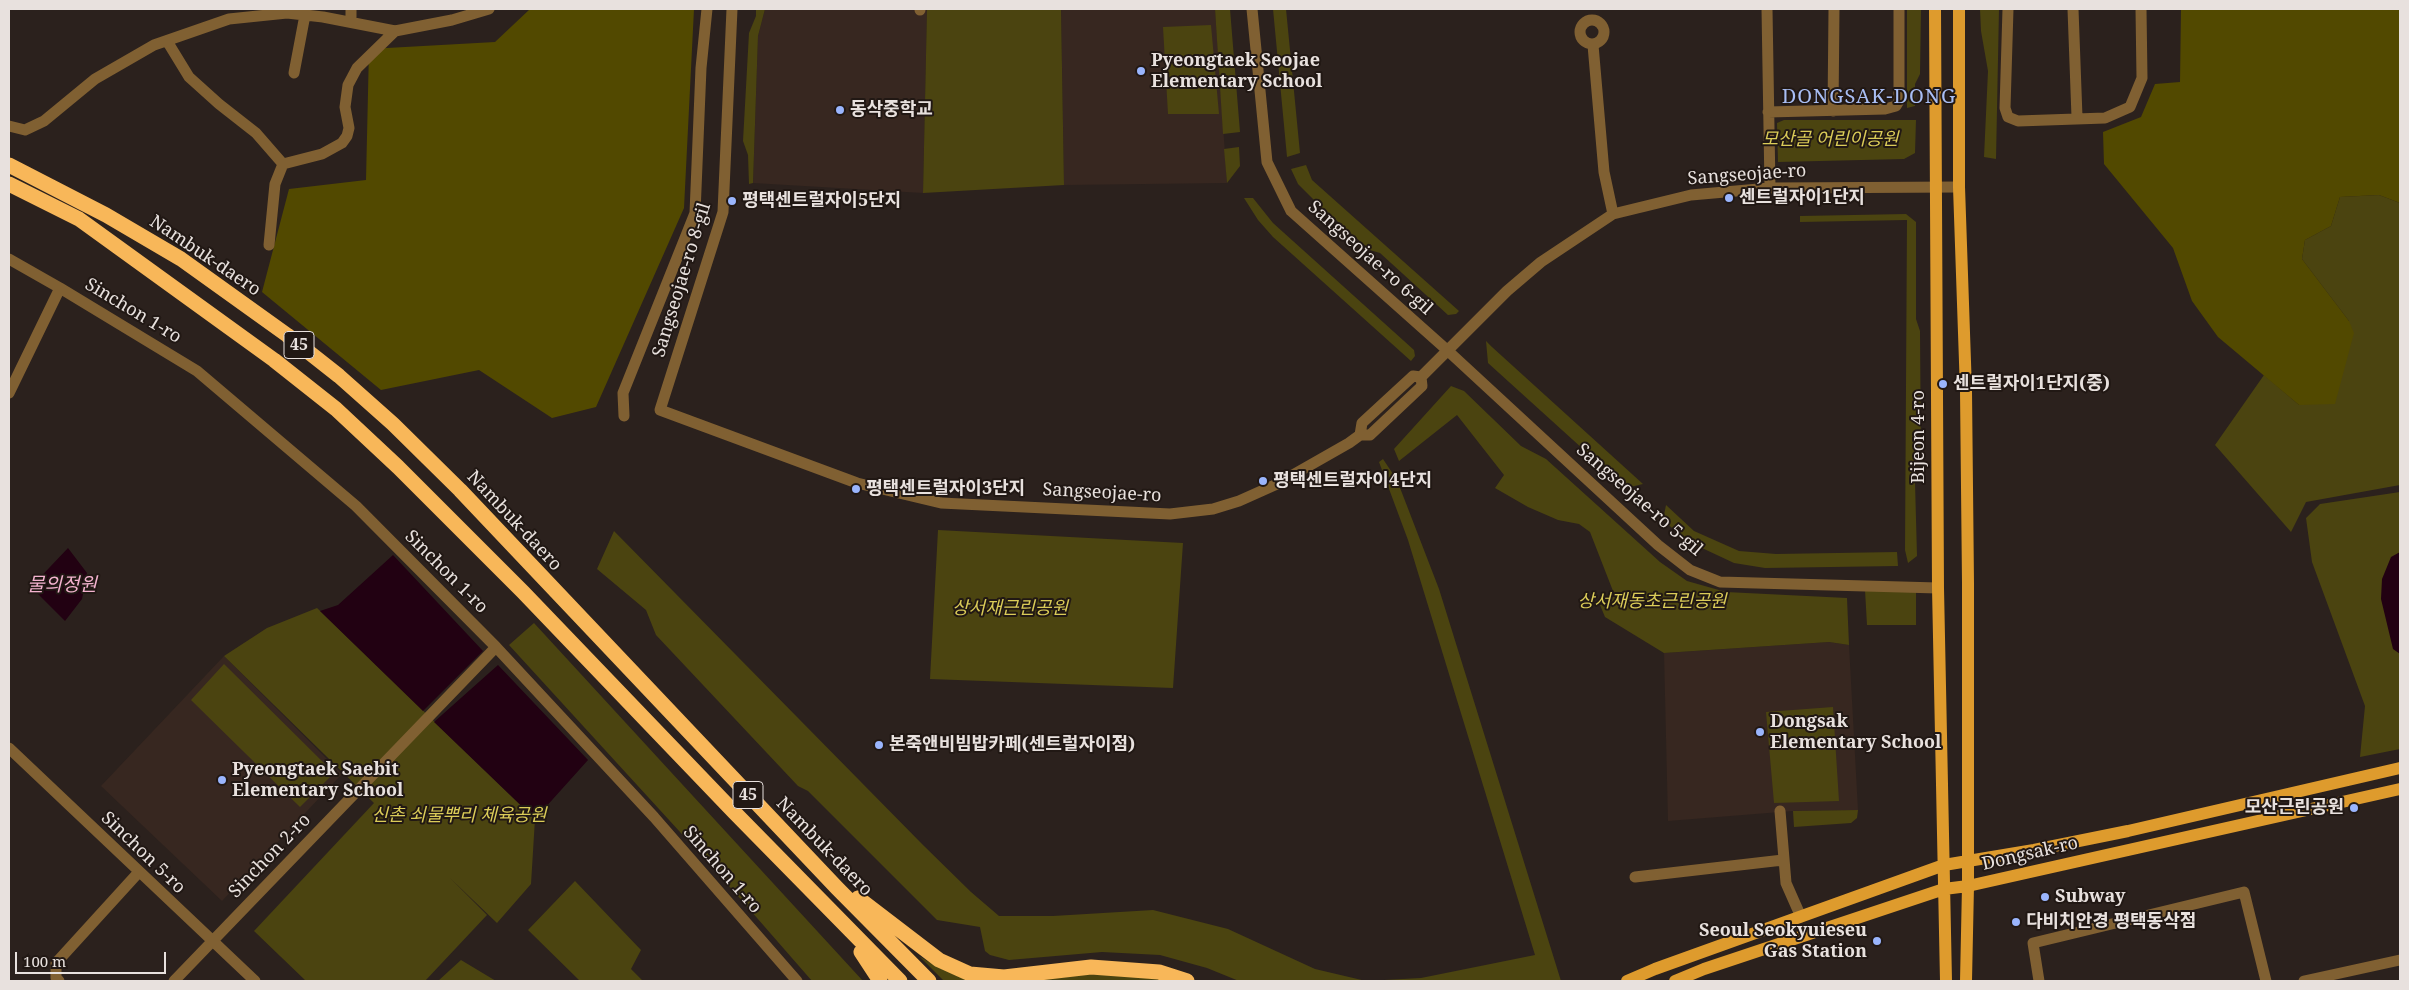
<!DOCTYPE html>
<meta charset="utf-8">
<style>
body{margin:0}
#map{position:relative;width:2409px;height:990px;overflow:hidden;background:#2b211d;font-family:"Noto Serif",serif}
canvas{display:block}
.frame{position:absolute;inset:0;border:10px solid #e8e1de;pointer-events:none}
.scale{position:absolute;left:15px;top:952px;width:151px;height:22px;box-sizing:border-box;border:2px solid #e8e1de;border-top:0;padding-left:6px;font-size:15px;line-height:18px;white-space:nowrap;color:#e8e1de;-webkit-text-stroke:4px #211814;paint-order:stroke}
</style>
<div id="map">
<canvas width="2409" height="990"></canvas>
<div class="frame"></div>
<div class="scale">100 m</div>
</div>
<script>
const ctx = document.querySelector('canvas').getContext('2d');
ctx.lineJoin = 'round';
function fillPath(path, color) { ctx.fillStyle = color; ctx.fill(path, 'evenodd'); }
const toPath = rows => new Path2D(rows.map(r => 'M' + r).join(''));
function trace(path, color, width, dash) { ctx.strokeStyle = color; ctx.lineWidth = width; ctx.lineCap = dash ? 'butt' : 'round'; ctx.setLineDash(dash || []); ctx.stroke(path); }
function drawText(font, color, halo, rows, align = 'center') {
  ctx.font = font + ' "Noto Serif","Noto Sans KR",serif'; ctx.lineWidth = 4; ctx.setLineDash([]); ctx.textBaseline = 'middle'; ctx.strokeStyle = halo; ctx.fillStyle = color; for (const [text, x, y, turn = 0] of rows) {
    ctx.save(); ctx.translate(x, y); ctx.rotate((+turn || 0) * Math.PI / 180); ctx.textAlign = isNaN(turn) ? turn : align; if (halo) ctx.strokeText(text, 0, 0); ctx.fillText(text, 0, 0); ctx.restore();
  }
}
fillPath(toPath([
 [765,9,927,10,923,193,753,183,758,36],
 [1061,9,1215,9,1227,183,1064,185],
 [1829,642,1849,645,1858,810,1793,811,1668,821,1664,653],
 [224,656,342,774,222,901,101,786]
]), '#372720');
fillPath(toPath([
 [756,9,765,9,758,36,753,183,749,184,748,155,743,141,749,33,756,16],
 [927,9,1061,9,1064,185,923,193],
 [1215,9,1230,9,1240,132,1223,134],
 [1273,9,1286,9,1300,153,1287,157],
 [1907,9,1921,9,1920,74,1915,84,1915,106,1907,108],
 [1980,9,1999,9,1996,159,1984,157,1988,71,1981,31],
 [1211,25,1219,114,1168,114,1163,27],
 [1784,120,1916,120,1915,153,1904,159,1778,162,1777,123],
 [1239,147,1240,166,1227,183,1224,149],
 [1306,165,1312,180,1459,311,1456,314,1448,315,1380,253,1370,250,1320,206,1298,184,1291,169],
 [2379,195,2400,203,2400,485,2306,502,2291,532,2215,445,2264,375,2299,405,2349,321,2302,259,2305,240,2331,226,2340,197],
 [1244,198,1253,198,1273,223,1414,350,1415,356,1411,361,1273,237,1258,220],
 [1906,214,1916,222,1916,319,1920,331,1921,462,1915,482,1917,556,1908,563,1905,550,1907,220,1800,222,1800,216],
 [1486,341,1492,347,1643,484,1626,488,1488,363],
 [1451,386,1464,391,1521,446,1546,459,1660,562,1687,581,1726,592,1847,598,1849,645,1829,642,1664,653,1605,617,1600,605,1611,601,1613,591,1590,532,1579,524,1558,520,1528,507,1495,488,1504,475,1457,415,1399,461,1394,449],
 [1383,459,1397,480,1439,589,1561,981,1239,981,1207,968,1160,955,1102,952,1009,960,990,955,985,951,980,927,937,920,808,791,798,786,656,635,646,610,597,569,614,531,923,845,971,892,999,916,1053,916,1153,910,1228,929,1315,969,1366,981,1421,978,1535,955,1408,540,1379,462],
 [2400,492,2400,749,2360,757,2365,706,2312,562,2306,518,2320,504],
 [1666,505,1694,531,1739,551,1776,554,1897,552,1898,566,1765,568,1734,563,1687,541,1663,520],
 [938,530,1183,543,1173,688,930,679],
 [1916,589,1916,625,1867,625,1865,590],
 [317,608,535,819,531,884,497,923,450,878,487,915,425,981,306,981,254,931,374,803,224,656,267,628],
 [534,623,863,981,812,981,723,879,509,645],
 [224,664,334,773,300,807,191,700],
 [1833,707,1839,801,1774,803,1766,712],
 [1858,810,1857,818,1851,823,1794,827,1793,811],
 [575,881,641,950,631,969,643,981,580,981,528,930],
 [919,956,939,968,977,981,944,981],
 [461,960,496,981,438,981],
 [1086,974,1150,977,1165,981,1028,981]
]), '#4b4410');
fillPath(toPath([
 [530,9,694,9,684,208,596,407,552,418,479,370,381,390,262,292,289,189,366,180,369,49,495,42],
 [2181,9,2400,9,2400,203,2379,195,2340,197,2331,226,2305,240,2302,259,2349,321,2354,333,2335,404,2299,405,2218,337,2192,301,2173,248,2104,164,2103,132,2141,117,2155,84,2180,82]
]), '#524900');
fillPath(toPath([
 [68,548,87,573,82,599,65,621,31,587],
 [2400,552,2400,654,2393,649,2381,599,2382,579,2391,557],
 [393,555,483,651,423,711,320,611,338,605],
 [498,665,588,760,535,819,434,722]
]), '#220112');
trace(toPath([
 [732,9,723,212,660,410,857,483,941,503,1170,514,1213,509,1239,501,1277,484,1349,443,1360,435,1370,435,1422,386,1421,377,1507,291,1541,262,1613,214,1691,195,1770,188,1959,187],
 [920,9,920,10],
 [1252,9,1267,162,1291,211,1447,350,1658,545,1690,570,1720,582,1938,588],
 [1767,9,1770,188],
 [2008,9,2005,108,2008,117,2018,121,2105,118,2130,107,2142,78,2141,9],
 [2073,9,2077,117],
 '1580 32a12 12 0 1 1 24 0a12 12 0 1 1-24 0Z',
 [351,22,351,9],
 [167,41,189,77,219,104,256,133,283,164],
 [1593,45,1604,172,1613,214],
 [294,73,305,15],
 [1833,111,1834,9],
 [1768,112,1885,109,1896,106,1899,101,1899,9],
 [9,126,25,130,44,121,95,79,154,45,229,19,287,13,323,17,395,31,452,20,489,9],
 [269,245,275,184,283,164,322,154,342,143,347,136,349,128,345,107,348,85,357,68,395,31],
 [9,259,60,288,197,371,356,506,496,647,654,817,797,981],
 [9,393,60,288],
 [624,416,623,393,695,213,701,68,707,9],
 [1360,435,1362,423,1413,376,1421,377],
 [9,748,255,981],
 [1780,811,1786,883,1801,917],
 [1635,877,1783,860],
 [59,981,56,978,56,963,138,873],
 [174,981,496,647],
 [2039,981,2033,943,2244,892,2266,981],
 [2304,981,2400,960]
]), '#806032', 11);
trace(toPath([
 [1935,9,1938,588,1946,981],
 [1959,9,1959,187,1966,391,1968,583,1968,886,1966,981],
 [1627,981,1655,969,1944,865,2034,850,2128,831,2400,768],
 [1675,981,1704,969,1944,889,1968,886,2400,789]
]), '#de9b2d', 12);
trace(toPath([
 [9,165,106,215,181,259,287,335,339,376,393,424,460,490,837,888,929,981],
 [9,184,79,219,274,360,336,409,398,467,523,592,734,812,900,981],
 [858,898,939,960,970,974,1004,977,1091,967,1159,972,1187,981],
 [861,952,880,981]
]), '#f8b759', 15);
for (const [x, y, r, color] of [
 [1141,71,5,"#9ab5fd"],
 [840,110,5,"#9ab5fd"],
 [1729,198,5,"#9ab5fd"],
 [732,201,5,"#9ab5fd"],
 [1943,384,5,"#9ab5fd"],
 [1263,481,5,"#9ab5fd"],
 [856,489,5,"#9ab5fd"],
 [1760,732,5,"#9ab5fd"],
 [879,745,5,"#9ab5fd"],
 [222,780,5,"#9ab5fd"],
 [2354,808,5,"#9ab5fd"],
 [2045,897,5,"#9ab5fd"],
 [2016,922,5,"#9ab5fd"],
 [1877,941,5,"#9ab5fd"]
]) { const dot = new Path2D(); dot.arc(x, y, r, 0, 2 * Math.PI); ctx.fillStyle = color; ctx.fill(dot); trace(dot, '#211814', 2); }
for (const [x, y, w] of [
 [299,345,30],
 [748,795,30]
]) { const box = new Path2D(); box.roundRect(x - w / 2, y - 13.5, w, 27, 4); ctx.fillStyle = '#211814'; ctx.fill(box); trace(box, '#e8e1de', 1); }
drawText('bold 16px', '#e8e1de', null, [
 ["45",299,345],
 ["45",748,795]
]);
drawText('bold 18px', '#e8e1de', '#211814', [
 ["Pyeongtaek Seojae",1151,61],
 ["Elementary School",1151,82],
 ["동삭중학교",850,110],
 ["센트럴자이1단지",1739,198],
 ["평택센트럴자이5단지",742,201],
 ["센트럴자이1단지(중)",1953,384],
 ["평택센트럴자이4단지",1273,481],
 ["평택센트럴자이3단지",866,489],
 ["Dongsak",1770,722],
 ["Elementary School",1770,743],
 ["본죽앤비빔밥카페(센트럴자이점)",889,745],
 ["Pyeongtaek Saebit",232,770],
 ["Elementary School",232,791],
 ["모산근린공원",2344,808,"right"],
 ["Subway",2055,897],
 ["다비치안경 평택동삭점",2026,922],
 ["Seoul Seokyuieseu",1867,931,"right"],
 ["Gas Station",1867,952,"right"]
], 'left');
drawText('italic 18px', '#dbcc58', '#211814', [
 ["모산골 어린이공원",1830,140],
 ["상서재동초근린공원",1652,602],
 ["상서재근린공원",1010,609],
 ["신촌 쇠물뿌리 체육공원",459,816]
]);
drawText('18px', '#e8e1de', '#211814', [
 ["Sangseojae-ro",1747,175,-4],
 ["Nambuk-daero",205,256,34],
 ["Sangseojae-ro 6-gil",1370,258,42],
 ["Sangseojae-ro 8-gil",682,280,-73],
 ["Sinchon 1-ro",133,311,31],
 ["Bijeon 4-ro",1919,437,-90],
 ["Sangseojae-ro",1102,493,3],
 ["Sangseojae-ro 5-gil",1639,500,41],
 ["Nambuk-daero",514,521,47],
 ["Sinchon 1-ro",446,572,45],
 ["Nambuk-daero",824,847,46],
 ["Sinchon 5-ro",143,853,44],
 ["Dongsak-ro",2030,854,-13],
 ["Sinchon 2-ro",270,856,-46],
 ["Sinchon 1-ro",722,870,49]
]);
drawText('italic 19px', '#f3b3cf', '#211814', [
 ["물의정원",62,586]
]);
ctx.letterSpacing = '1px';
drawText('20px', '#a9bef4', '#211814', [
 ["DONGSAK-DONG",1869,97]
]);
ctx.letterSpacing = '0px';
</script>
